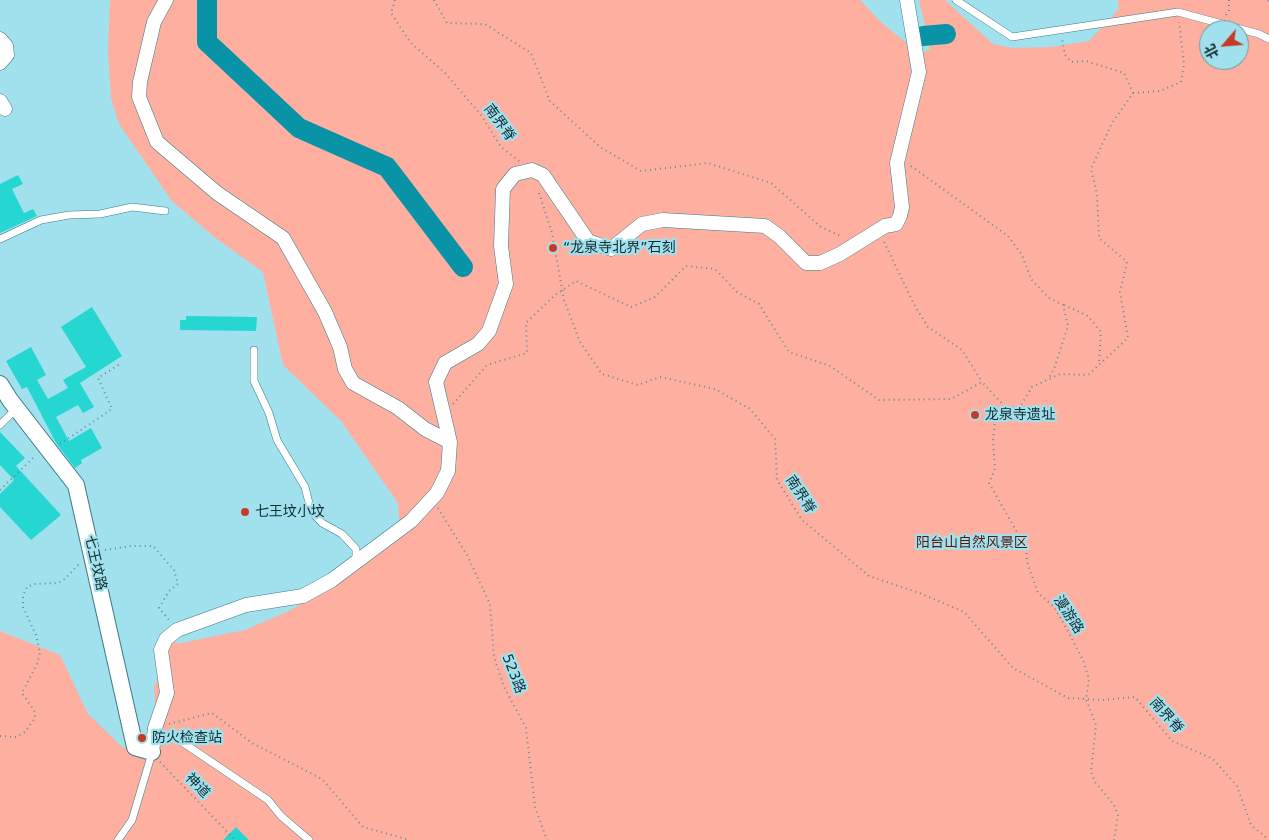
<!DOCTYPE html>
<meta charset="utf-8">
<style>
body{margin:0}
#map{position:relative;width:1269px;height:840px;overflow:hidden;background:#a1e0ed;font-family:"DejaVu Sans","Noto Sans SC",sans-serif}
canvas{display:block}
.north{position:absolute;left:1199px;top:20px;width:50px;height:50px;box-sizing:border-box;background:#a1e0ed;border:1px solid #6898a2;border-radius:50%;rotate:243deg;font-size:14px;font-weight:700;line-height:20px;text-align:center;color:#122c31}
.north::after{content:'';display:block;margin:auto;width:18px;height:22px;background:#c73b25;clip-path:polygon(50% 0,100% 100%,50% 72%,0 100%)}
</style>
<div id="map">
<canvas width="1269" height="840"></canvas>
<div class="north">北</div>
</div>
<script>
const ctx = document.querySelector('canvas').getContext('2d');
ctx.lineJoin = 'round';
function fillPath(path, color) { ctx.fillStyle = color; ctx.fill(path, 'evenodd'); }
const toPath = rows => new Path2D(rows.map(r => 'M' + r).join(''));
function trace(path, color, width, dash) { ctx.strokeStyle = color; ctx.lineWidth = width; ctx.lineCap = dash ? 'butt' : 'round'; ctx.setLineDash(dash || []); ctx.stroke(path); }
function drawText(font, color, halo, rows, align = 'center') {
  ctx.font = font + ' "DejaVu Sans","Noto Sans SC",sans-serif'; ctx.lineWidth = 4.5; ctx.setLineDash([]); ctx.textBaseline = 'middle'; ctx.strokeStyle = halo; ctx.fillStyle = color; for (const [text, x, y, turn = 0] of rows) {
    ctx.save(); ctx.translate(x, y); ctx.rotate((+turn || 0) * Math.PI / 180); ctx.textAlign = isNaN(turn) ? turn : align; if (halo) ctx.strokeText(text, 0, 0); ctx.fillText(text, 0, 0); ctx.restore();
  }
}
fillPath(toPath([
 [110,0,860,0,883,24,914,49,924,52,930,49,919,0,945,0,993,44,1012,48,1052,47,1089,41,1119,9,1118,0,1269,0,1269,840,0,840,0,631,60,655,88,714,122,747,152,756,156,717,154,687,163,668,163,654,173,634,177,644,245,630,289,611,337,583,400,529,398,503,341,421,283,365,263,272,213,236,172,201,119,124,111,98,108,51],
 [1209,30,1239,30,1239,60,1209,60]
]), '#feaf9f');
trace(toPath([
 [207,0,207,42,299,128,387,167,463,267],
 [923,36,946,34]
]), '#0893a7', 20);
fillPath(toPath([
 [18,175,23,184,12,189,24,213,33,209,37,216,0,233,0,184],
 [92,307,122,356,80,383,94,407,83,413,78,405,56,417,69,441,91,428,102,448,81,460,82,463,75,468,56,443,27,387,22,389,6,361,31,347,46,375,37,380,48,399,68,388,63,380,86,367,61,327],
 [186,316,257,317,256,331,180,330,180,320,186,320],
 [0,432,25,458,16,466,61,515,31,540,0,507,0,494,14,480,0,465],
 [236,827,249,840,223,840]
]), '#26d6d1');
const service = toPath([
 [956,0,1012,37,1178,12,1259,34,1269,39],
 [0,239,41,220,69,215,100,214,132,207,165,211],
 [254,350,254,381,269,413,277,440,305,487,311,511,322,523,342,534,356,549,356,561],
 [0,425,12,413,14,406],
 [153,742,165,737,176,738,268,800,281,816,309,840],
 [118,840,132,820,152,753]
]);
const minor = toPath([
 [166,0,154,22,140,82,139,97,157,142,217,193,283,238,325,312,340,347,345,369,353,383,398,408,425,429,450,442],
 [0,39,6,46,7,55,0,63],
 [0,101,5,109],
 [152,752,155,728,167,693,161,650,166,639,177,630,246,605,303,596,332,580,411,521,437,493,448,471,450,442,436,382,445,363,478,344,489,331,506,284,501,246,503,189,515,174,532,170,543,175,588,241,611,249,642,224,663,220,765,226,779,236,806,263,820,263,840,254,885,226,896,224,900,216,902,207,897,163,919,72,907,0]
]);
const tertiary = toPath([
 [0,384,10,400,76,485,135,747,152,752]
]);
trace(service, '#3c7a86', 8);
trace(minor, '#3c7a86', 15);
trace(tertiary, '#3c7a86', 18);
trace(toPath([
 [395,0,391,13,410,42,445,73,481,115,501,147,519,161],
 [434,0,447,23,485,24,531,53,550,101,600,147,641,171,708,163,771,183,821,227,843,237],
 [1268,0,1269,1],
 [1226,15,1229,11,1229,0],
 [1133,93,1160,91,1181,82,1184,64,1179,22],
 [911,166,1008,236,1022,255,1031,279,1049,298,1063,305,1068,326,1054,369,1048,380],
 [539,193,552,233,564,300,580,342,602,374,638,385,660,377,715,389,750,409,775,439,777,480,802,520,869,576,922,594,964,612,1013,668,1068,698,1103,700,1135,697,1172,741,1213,759,1237,786,1251,825,1269,840],
 [884,242,915,306,928,327,962,350,982,382],
 [1064,305,1088,316,1101,332,1099,362],
 [453,404,487,365,527,353,526,323,555,295,576,281,631,307,655,297,686,266,715,269,737,292,759,304,789,352,830,366,879,400,951,399,982,382,1006,408,1020,407,1032,387,1060,374,1088,375,1128,338,1120,292,1127,262,1099,238,1097,194,1091,169,1112,123,1133,93,1124,73,1086,61,1071,62,1065,55,1062,39],
 [1006,408,995,422,993,441,995,469,989,483,1026,548,1027,562,1038,593,1053,606,1062,620,1083,660,1089,679,1086,699,1096,725,1091,772,1095,782,1114,805,1118,815,1114,840],
 [60,444,112,409,98,378,120,364],
 [0,490,35,456],
 [438,508,467,555,490,604,494,657,504,687,526,728,535,807,547,840],
 [105,550,131,546,153,546,174,570,178,584,169,591,159,608,169,620],
 [169,724,212,713,252,743,322,779,363,827,410,840],
 [0,736,16,737,25,732,35,718,35,712,22,693,37,664,40,653,36,635,23,607,23,596,27,587,34,584,58,583,65,579,79,564],
 [160,762,235,840]
]), '#5f8d96', 2, [1, 4]);
trace(service, '#fff', 7);
trace(minor, '#fff', 14);
trace(tertiary, '#fff', 16);
for (const [x, y, r, color] of [
 [553,248,5,"#c73b25"],
 [975,415,5,"#c73b25"],
 [245,512,5,"#c73b25"],
 [142,738,5,"#c73b25"]
]) { const dot = new Path2D(); dot.arc(x, y, r, 0, 2 * Math.PI); ctx.fillStyle = color; ctx.fill(dot); trace(dot, '#a1e0ed', 2); }
drawText('14px', '#122c31', '#a1e0ed', [
 ["南界脊",499,123,54],
 ["南界脊",800,495,57],
 ["七王坟路",95,563,77],
 ["漫游路",1068,615,57],
 ["523路",513,674,69],
 ["南界脊",1166,716,48],
 ["神道",197,786,46]
]);
drawText('14px', '#122c31', '#a1e0ed', [
 ["“龙泉寺北界”石刻",563,248],
 ["龙泉寺遗址",985,415],
 ["七王坟小坟",255,512],
 ["防火检查站",152,738]
], 'left');
drawText('14px', '#58180d', '#a1e0ed', [
 ["阳台山自然风景区",972,543]
]);
</script>
